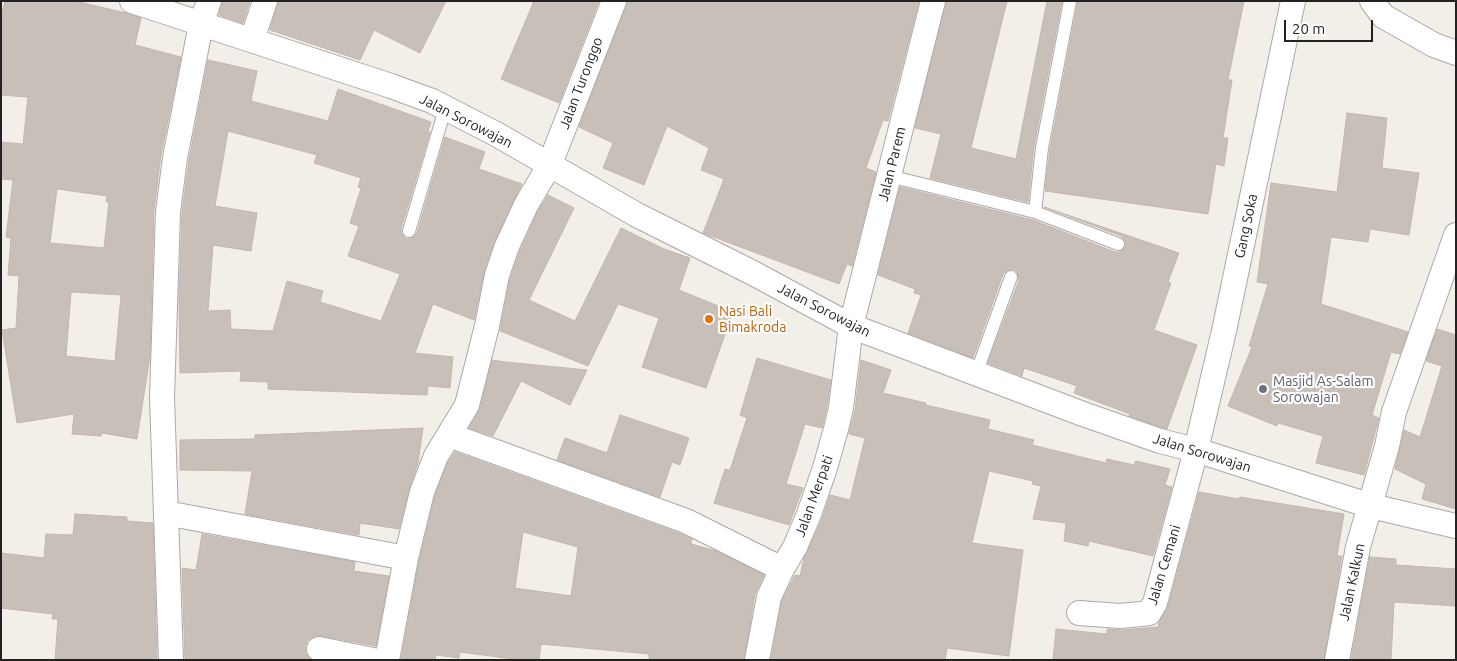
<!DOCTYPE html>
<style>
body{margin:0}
#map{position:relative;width:1457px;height:661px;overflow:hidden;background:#f2efe9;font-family:Ubuntu,sans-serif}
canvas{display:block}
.frame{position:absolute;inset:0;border:2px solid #222;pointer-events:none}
.scale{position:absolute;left:1284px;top:20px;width:89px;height:22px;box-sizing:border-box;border:2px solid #222;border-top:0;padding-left:6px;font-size:15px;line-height:18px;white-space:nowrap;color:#222;-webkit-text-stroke:4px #fff;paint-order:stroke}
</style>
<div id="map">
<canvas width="1457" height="661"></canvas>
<div class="frame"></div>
<div class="scale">20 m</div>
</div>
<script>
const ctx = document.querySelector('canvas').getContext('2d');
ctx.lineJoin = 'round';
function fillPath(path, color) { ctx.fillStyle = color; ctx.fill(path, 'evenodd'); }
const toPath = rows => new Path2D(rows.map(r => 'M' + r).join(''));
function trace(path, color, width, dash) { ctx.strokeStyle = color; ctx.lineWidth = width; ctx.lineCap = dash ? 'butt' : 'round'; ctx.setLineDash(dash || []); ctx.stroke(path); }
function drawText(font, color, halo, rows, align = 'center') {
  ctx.font = font + ' Ubuntu,sans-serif'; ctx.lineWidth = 4.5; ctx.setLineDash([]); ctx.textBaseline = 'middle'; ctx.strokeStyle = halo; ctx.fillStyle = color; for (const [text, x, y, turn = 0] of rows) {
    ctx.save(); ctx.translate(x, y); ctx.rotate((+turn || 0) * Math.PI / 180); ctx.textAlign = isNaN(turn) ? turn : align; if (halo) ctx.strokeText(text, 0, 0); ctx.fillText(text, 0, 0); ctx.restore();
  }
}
const building = toPath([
 [5,1,75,1,126,13,141,18,135,45,181,57,161,155,154,210,150,356,137,439,102,433,101,436,72,434,74,414,17,423,2,330,16,328,19,276,8,275,11,238,6,237,13,180,1,179,1,142,23,144,28,97,1,95,1,17,5,1],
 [57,189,107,196,106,202,109,202,104,248,50,243,57,189],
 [71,292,121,295,115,361,66,356,71,292],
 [222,1,250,1,243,23,219,15,222,1],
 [278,1,446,1,420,53,374,30,360,60,270,30,278,1],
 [534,1,599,1,559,103,501,79,534,1],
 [627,1,919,1,888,121,883,120,866,168,876,172,852,266,847,264,839,284,703,233,724,179,701,170,709,148,667,126,644,185,603,168,613,143,579,127,627,1],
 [946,1,1007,1,971,148,1016,159,1047,1,1062,1,1034,146,1028,202,930,178,941,134,915,128,946,1],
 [1078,1,1244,1,1228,80,1232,80,1223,138,1228,138,1224,166,1216,164,1208,214,1045,191,1050,149,1078,1],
 [208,60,257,71,251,101,328,121,338,89,431,122,428,131,430,132,401,229,401,233,406,239,411,239,417,233,445,137,485,152,479,169,522,184,494,242,484,272,474,320,433,304,415,353,453,357,450,388,428,386,427,395,268,389,268,382,240,381,241,371,180,373,179,298,182,213,189,160,208,60],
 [228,131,317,155,314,163,361,178,358,187,361,188,350,223,359,226,348,256,400,274,381,321,320,302,323,291,287,281,273,331,231,329,230,310,208,311,213,245,251,251,257,213,215,206,228,131],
 [1347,113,1387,118,1382,168,1419,173,1409,235,1370,229,1368,242,1331,237,1321,304,1408,332,1400,354,1391,352,1372,415,1379,418,1364,475,1316,463,1323,436,1278,423,1277,426,1228,406,1252,347,1249,346,1268,284,1257,282,1271,183,1337,192,1347,113],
 [900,187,1033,220,1115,252,1120,252,1125,247,1126,242,1121,236,1044,207,1179,253,1168,282,1171,283,1154,330,1197,345,1167,429,1129,416,1130,414,1074,393,1077,386,1024,368,1022,376,988,363,1019,280,1017,272,1013,269,1006,271,1003,274,973,358,908,333,921,295,914,293,915,289,878,275,900,187],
 [548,195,574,208,529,300,575,321,621,228,664,249,690,258,679,290,733,312,706,388,642,367,659,318,618,304,588,366,500,331,510,279,520,251,538,211,548,195],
 [1437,329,1456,335,1456,509,1422,499,1426,484,1395,469,1404,430,1420,437,1442,366,1426,361,1437,329],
 [757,358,831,380,827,406,822,428,805,424,786,484,803,488,789,525,714,503,725,469,730,470,747,418,740,415,757,358],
 [492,360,505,362,587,370,570,405,521,381,493,436,469,428,480,409,492,360],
 [861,360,891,370,883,393,926,403,926,405,990,420,988,429,1034,440,1032,445,1106,463,1107,459,1134,465,1136,461,1170,469,1165,485,1172,487,1153,556,1089,541,1088,546,1064,541,1066,523,1033,519,1041,486,1032,484,1033,481,989,471,972,543,1023,550,1009,656,947,648,945,660,771,660,782,601,795,575,800,576,804,558,822,519,830,495,850,500,865,438,849,434,855,410,861,360],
 [620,415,689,438,680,465,672,462,660,497,557,460,565,438,607,453,620,415],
 [423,428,418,463,409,489,399,529,360,523,359,535,245,514,252,471,180,470,180,440,255,439,255,435,423,428],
 [455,452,681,534,692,539,691,544,716,551,764,575,755,594,744,660,649,660,649,654,541,644,539,660,521,660,460,652,459,658,436,655,435,660,401,660,419,561,435,496,448,462,455,452],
 [523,532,578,547,571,596,515,588,523,532],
 [1199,492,1239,499,1240,497,1344,514,1337,556,1342,556,1324,660,1053,660,1056,629,1107,634,1107,629,1121,630,1158,627,1159,622,1168,607,1199,492],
 [75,514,127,517,127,521,153,523,157,660,55,660,58,619,52,619,53,614,1,608,1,553,44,558,46,534,73,535,75,514],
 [202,534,355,562,354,571,389,576,376,646,322,636,315,636,308,640,305,647,306,654,311,660,185,660,182,568,196,570,202,534],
 [1370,557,1396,559,1396,565,1456,569,1456,606,1394,602,1391,660,1351,660,1370,557]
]);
fillPath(building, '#c7bfb8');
trace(building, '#c4b6ab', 1);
const lane = toPath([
 [889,176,1035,212,1118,244],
 [1035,212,1042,148,1070,1],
 [409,231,445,109],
 [976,374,1011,277]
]);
const street = toPath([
 [132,1,391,86,432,101,496,134,637,215,753,273,851,326,1083,414,1160,441,1196,450,1371,506,1456,526],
 [1372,1,1383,16,1434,45,1456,53],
 [252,40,265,1],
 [449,435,686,521,782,569],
 [166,513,406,558,422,492,436,456,467,405,487,326,497,275,507,246,526,205,549,166,614,1],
 [1079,613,1120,616,1141,614,1149,613,1155,603,1196,450,1224,331,1293,1],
 [319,649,373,660],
 [171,660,162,398,168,212,175,158,201,24,209,1],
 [387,660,406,558],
 [757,660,769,597,782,569,795,547,809,514,825,468,836,429,841,408,851,326,933,1],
 [1337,660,1358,547,1387,446,1394,412,1456,235]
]);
trace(lane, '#a9a9a9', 14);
trace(street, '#a9a9a9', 26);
trace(lane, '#fff', 12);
trace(street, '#fff', 24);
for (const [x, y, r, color] of [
 [709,319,5,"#e8710a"],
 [1263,389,5,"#6b7280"]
]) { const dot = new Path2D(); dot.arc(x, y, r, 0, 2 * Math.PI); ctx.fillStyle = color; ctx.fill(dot); trace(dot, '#fff', 2); }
drawText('14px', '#222', '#fff', [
 ["Jalan Turonggo",581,83,-69],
 ["Jalan Sorowajan",466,121,27],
 ["Jalan Parem",892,164,-76],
 ["Gang Soka",1246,226,-78],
 ["Jalan Sorowajan",824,310,27],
 ["Jalan Sorowajan",1202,453,17],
 ["Jalan Merpati",814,496,-70],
 ["Jalan Cemani",1164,565,-73],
 ["Jalan Kalkun",1352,582,-78]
]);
drawText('14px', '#c56008', '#fff', [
 ["Nasi Bali",719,311],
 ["Bimakroda",719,327]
], 'left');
drawText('14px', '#5b616d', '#fff', [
 ["Masjid As-Salam",1273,381],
 ["Sorowajan",1273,397]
], 'left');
</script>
